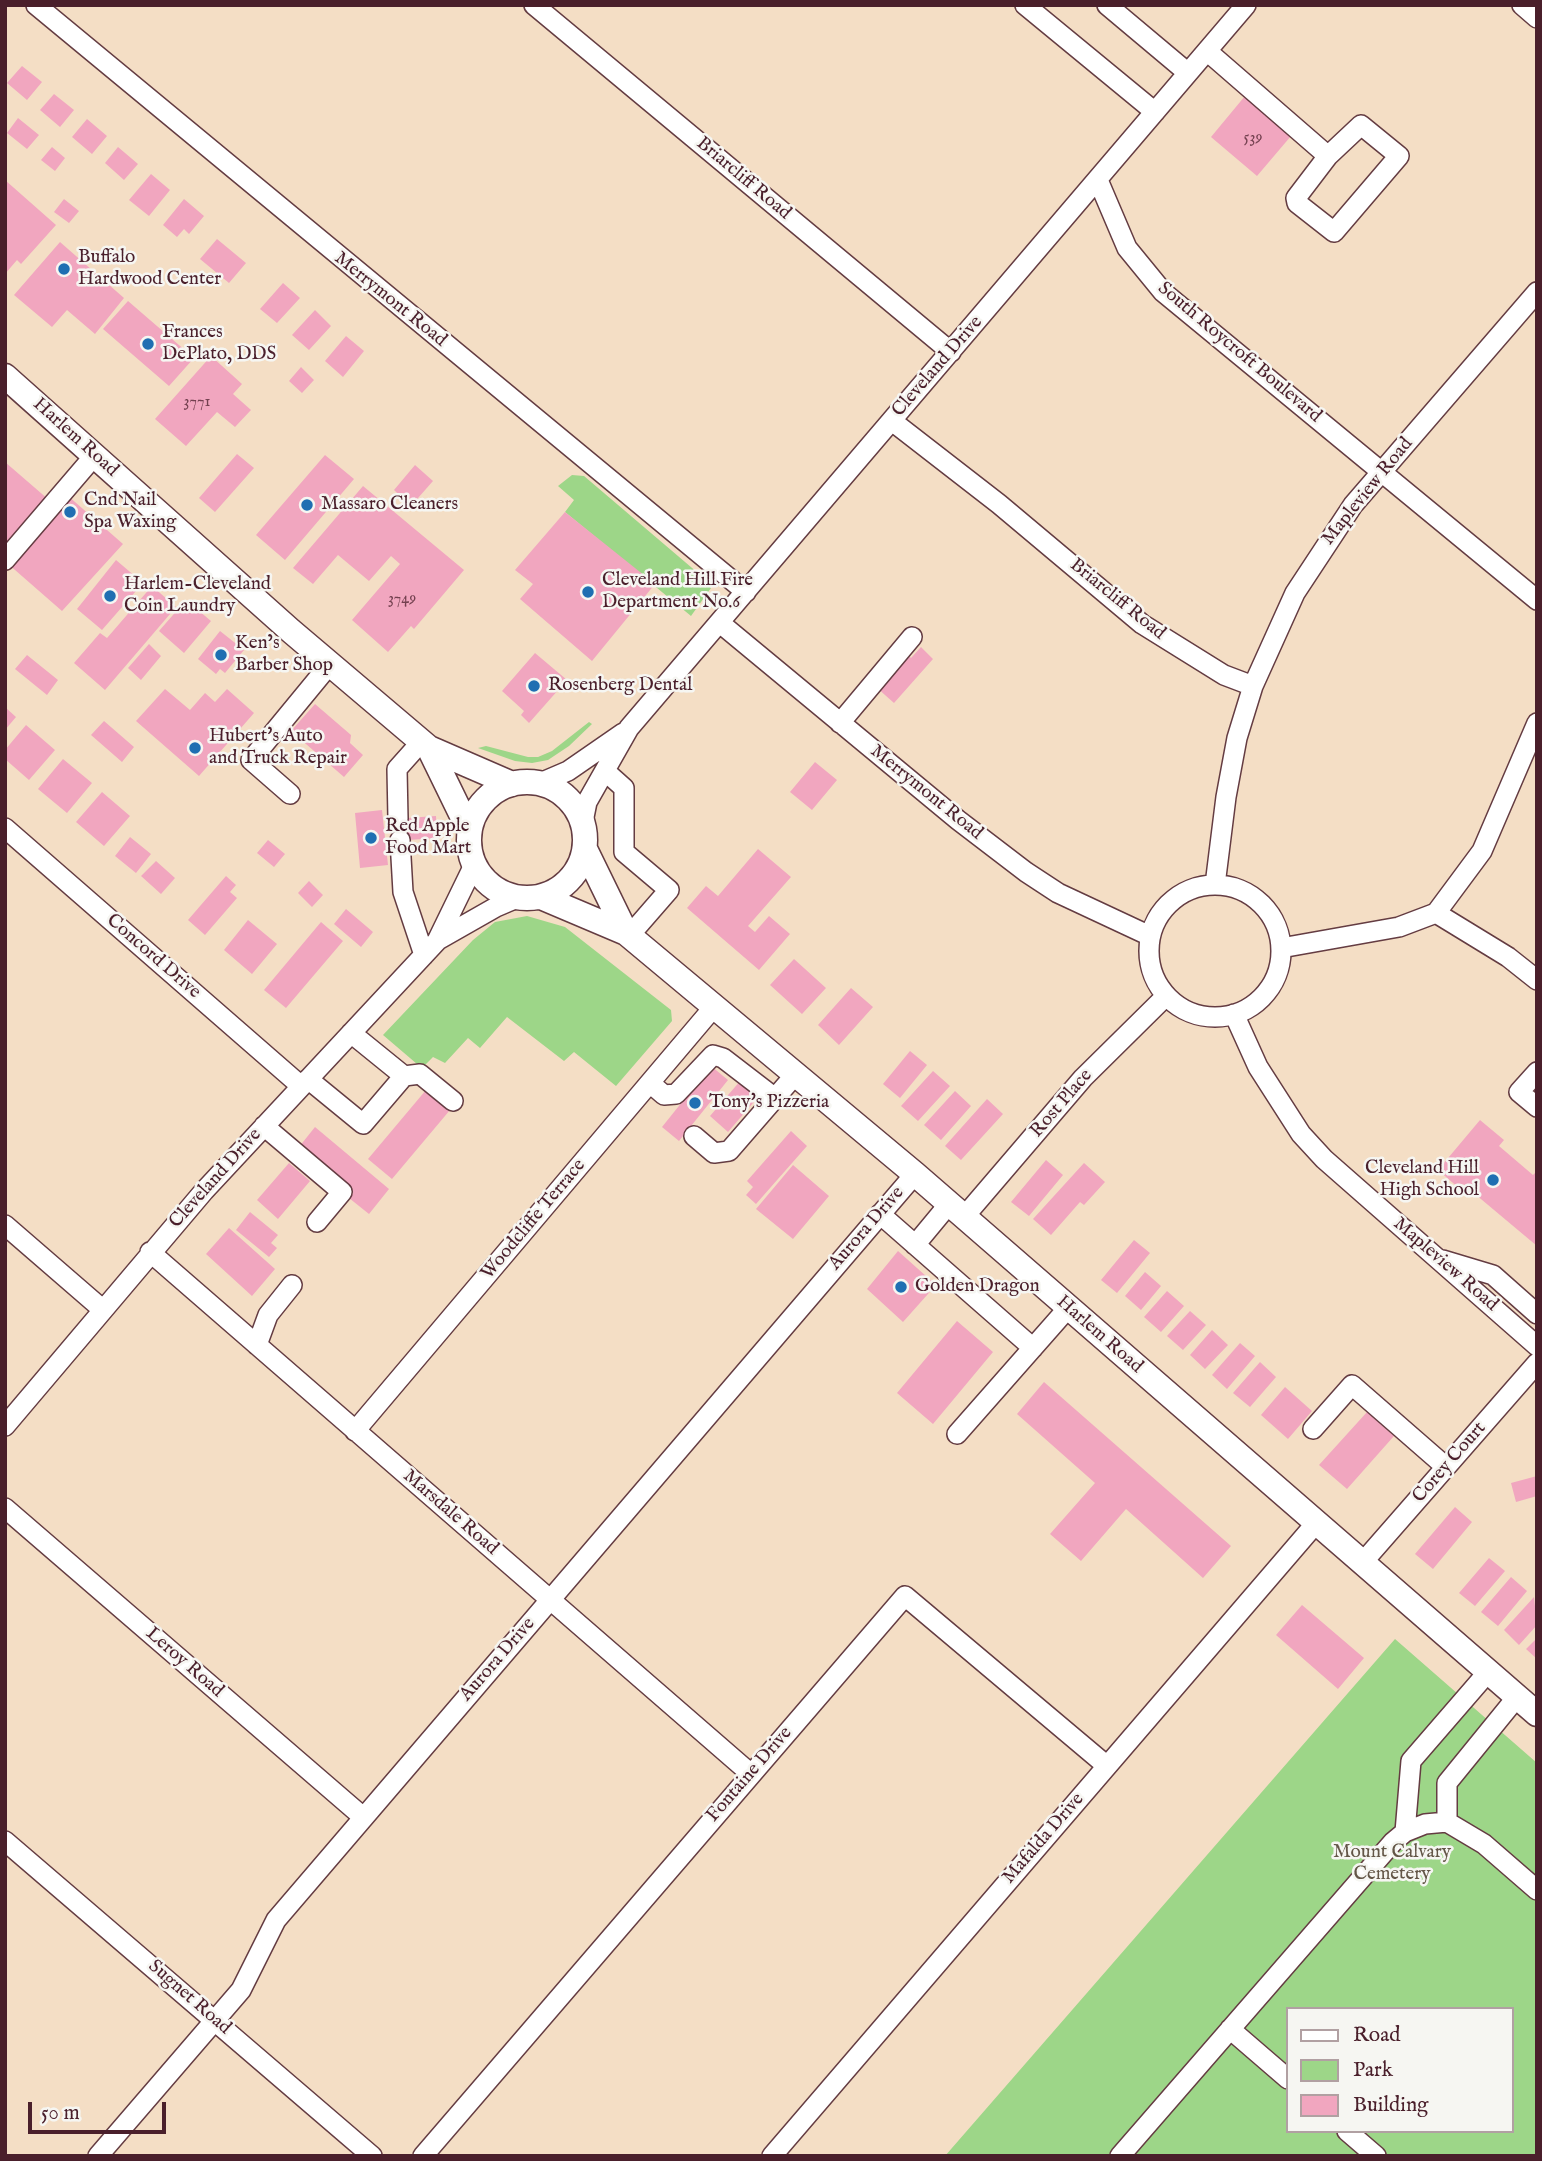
<!DOCTYPE html>
<meta charset="utf-8">
<style>
body{margin:0}
#map{position:relative;width:1542px;height:2161px;overflow:hidden;background:#f4dec5;font-family:"IM FELL English",serif}
canvas{display:block}
.frame{position:absolute;inset:0;border:7px solid #4a1f2b;pointer-events:none}
.legend{position:absolute;left:1286px;top:2007px;width:228px;height:126px;box-sizing:border-box;background:#f6f6f2;border:2px solid #b1a0a2;margin:0;padding:9px 12px;list-style:none;font-size:21px;color:#4a1f2b}
.legend li{display:flex;align-items:center;gap:14px;height:35px}
.legend b{width:35px;border:2px solid #b1a0a2}
.scale{position:absolute;left:28px;top:2102px;width:138px;height:32px;box-sizing:border-box;border:4px solid #4a1f2b;border-top:0;padding-left:9px;font-size:21px;line-height:24px;white-space:nowrap;color:#4a1f2b;-webkit-text-stroke:5px #f6f6f2;paint-order:stroke}
</style>
<div id="map">
<canvas width="1542" height="2161"></canvas>
<div class="frame"></div>
<ul class="legend">
<li><b style="height:9px;background:#fff"></b>Road</li>
<li><b style="height:19px;background:#9dd688"></b>Park</li>
<li><b style="height:19px;background:#f1a6bf"></b>Building</li>
</ul>
<div class="scale">50 m</div>
</div>
<script>
const ctx = document.querySelector('canvas').getContext('2d');
ctx.lineJoin = 'round';
function fillPath(path, color) { ctx.fillStyle = color; ctx.fill(path, 'evenodd'); }
const toPath = rows => new Path2D(rows.map(r => 'M' + r).join(''));
function trace(path, color, width, dash) { ctx.strokeStyle = color; ctx.lineWidth = width; ctx.lineCap = dash ? 'butt' : 'round'; ctx.setLineDash(dash || []); ctx.stroke(path); }
function drawText(font, color, halo, rows, align = 'center') {
  ctx.font = font + ' "IM FELL English",serif'; ctx.lineWidth = 5; ctx.setLineDash([]); ctx.textBaseline = 'middle'; ctx.strokeStyle = halo; ctx.fillStyle = color; for (const [text, x, y, turn = 0] of rows) {
    ctx.save(); ctx.translate(x, y); ctx.rotate((+turn || 0) * Math.PI / 180); ctx.textAlign = isNaN(turn) ? turn : align; if (halo) ctx.strokeText(text, 0, 0); ctx.fillText(text, 0, 0); ctx.restore();
  }
}
fillPath(toPath([
 [572,475,584,476,705,579,711,588,691,616,565,512,574,500,558,486],
 [589,722,592,724,569,746,548,760,532,763,515,761,478,748,486,746,528,757,538,757,552,751],
 [527,916,565,927,671,1010,672,1021,616,1086,574,1052,564,1061,507,1017,480,1048,468,1038,445,1063,433,1057,424,1066,417,1064,383,1035,473,940,495,922],
 [1395,1639,1537,1763,1537,2156,945,2156],
 [1288,2009,1512,2009,1512,2131,1288,2131]
]), '#9dd688');
fillPath(toPath([
 [22,66,42,82,27,100,7,83],
 [54,94,74,110,60,127,40,110],
 [1245,96,1291,136,1257,176,1211,137],
 [18,118,39,135,27,149,7,133],
 [87,119,107,136,92,154,72,137],
 [52,147,65,158,55,171,41,160],
 [118,147,138,164,124,180,105,163],
 [151,174,170,190,149,216,129,200],
 [5,180,56,225,21,264,17,260,5,274],
 [64,199,79,211,69,223,54,212],
 [184,199,204,216,189,234,184,229,177,237,163,225],
 [217,239,246,263,229,283,200,259],
 [60,242,124,298,95,334,67,310,52,327,14,295],
 [283,283,300,298,277,323,260,309],
 [128,301,194,358,169,386,103,329],
 [315,310,331,326,309,350,292,335],
 [346,336,364,351,343,377,325,361],
 [211,356,242,384,233,394,251,410,235,427,217,412,186,446,155,419],
 [301,367,314,380,302,393,289,381],
 [237,454,254,468,215,512,199,498],
 [325,455,354,479,285,560,256,535],
 [5,462,49,500,5,551],
 [415,465,433,481,411,506,394,490],
 [363,486,464,570,414,629,411,626,388,652,352,620,400,564,391,556,369,581,338,555,313,584,293,568],
 [67,495,123,544,62,611,7,563],
 [565,512,655,584,592,661,520,599,533,584,515,570],
 [116,560,143,583,102,630,77,609],
 [152,586,176,607,105,690,74,663,100,633,107,638],
 [186,600,211,621,184,653,159,631],
 [220,631,244,650,225,673,220,669,216,674,198,659],
 [149,644,161,656,141,680,128,668],
 [921,647,933,659,894,703,876,687,906,653,911,658],
 [535,653,567,680,529,723,521,715,524,711,502,691],
 [27,655,58,680,47,695,15,669],
 [165,689,190,710,205,693,215,702,227,689,254,713,199,776,136,721],
 [315,704,351,735,350,743,363,755,344,777,291,731],
 [5,707,16,717,5,730],
 [104,721,134,747,122,762,91,735],
 [26,725,55,750,29,780,5,759,5,750],
 [63,759,92,783,67,813,38,789],
 [815,762,837,780,812,810,790,792],
 [102,792,130,816,104,846,76,822],
 [382,810,388,865,360,868,355,813],
 [436,816,437,838,394,841,393,819],
 [130,837,151,854,136,873,115,856],
 [268,840,285,854,274,867,257,853],
 [758,849,791,877,748,926,755,932,769,916,790,934,759,970,687,908,706,886,718,896],
 [156,861,175,878,161,894,141,876],
 [226,876,236,885,230,892,237,898,205,935,188,920],
 [309,881,323,895,312,907,298,893],
 [346,909,373,932,361,947,334,924],
 [248,920,277,944,252,974,224,950],
 [321,922,343,941,286,1008,264,990],
 [794,959,826,988,802,1014,770,985],
 [851,988,873,1007,839,1045,818,1025],
 [910,1051,927,1065,900,1098,883,1084],
 [711,1066,728,1080,679,1141,662,1127],
 [933,1071,950,1086,918,1121,901,1106],
 [741,1080,759,1096,728,1132,710,1116],
 [426,1090,450,1110,392,1179,368,1159],
 [955,1091,971,1106,941,1140,924,1125],
 [987,1099,1003,1114,961,1160,945,1146],
 [1480,1120,1504,1140,1499,1146,1533,1175,1537,1171,1537,1246,1463,1184,1460,1189,1438,1170],
 [315,1127,389,1189,369,1214,349,1198,353,1193,299,1147],
 [791,1131,807,1146,756,1204,746,1195,753,1187,747,1181],
 [1046,1160,1063,1175,1029,1216,1011,1202],
 [289,1163,310,1181,278,1219,257,1200],
 [1084,1163,1105,1182,1084,1205,1080,1202,1051,1235,1033,1219],
 [793,1165,829,1196,793,1239,756,1209],
 [250,1212,278,1235,271,1243,277,1248,269,1257,236,1230],
 [229,1228,275,1269,252,1296,206,1254],
 [1134,1240,1150,1253,1117,1293,1101,1280],
 [898,1251,936,1285,903,1322,867,1289],
 [1145,1272,1161,1286,1141,1310,1125,1296],
 [1167,1291,1184,1306,1161,1332,1144,1317],
 [1190,1311,1206,1325,1183,1350,1167,1336],
 [957,1321,993,1352,933,1424,897,1393],
 [1212,1330,1228,1345,1205,1369,1190,1355],
 [1240,1343,1255,1356,1227,1389,1212,1375],
 [1260,1362,1276,1377,1250,1407,1233,1393],
 [1044,1382,1231,1546,1203,1578,1126,1509,1081,1561,1050,1534,1095,1483,1017,1414],
 [1285,1387,1312,1411,1288,1439,1261,1415],
 [1367,1412,1394,1436,1347,1489,1319,1465],
 [1537,1476,1537,1496,1516,1502,1511,1483],
 [1455,1507,1472,1522,1433,1569,1415,1554],
 [1489,1558,1505,1571,1475,1606,1459,1593],
 [1511,1577,1527,1591,1498,1626,1481,1612],
 [1534,1597,1537,1625,1519,1645,1504,1630],
 [1302,1605,1364,1658,1338,1689,1276,1635],
 [1537,1638,1537,1659,1526,1649]
]), '#f1a6bf');
const minor = toPath([
 [36,5,746,592],
 [534,5,951,352],
 [1025,5,1155,112],
 [1107,5,1188,73],
 [1522,5,1537,18],
 [1207,51,1328,156,1296,198,1297,203,1334,232,1399,156,1361,125,1328,156],
 [1098,180,1127,248,1163,292,1537,600],
 [892,421,999,504,1142,624,1224,675,1253,686],
 [5,560,95,455],
 [720,623,958,820,1026,872,1058,893,1150,936],
 [840,723,912,637],
 [605,771,624,788,624,852,669,890,629,936],
 [540,783,568,771,623,733],
 [290,794,251,760,330,664],
 [398,819,397,769,422,741],
 [583,822,587,802,629,728,1246,5],
 [5,828,301,1086],
 [400,840,403,892,424,955],
 [1215,885,1226,797,1237,738,1253,686,1295,593,1353,505,1537,292],
 '1149 951a66 66 0 1 1 132 0a66 66 0 1 1-132 0Z',
 [1436,913,1508,957,1537,980],
 [438,940,496,907,517,898],
 [1281,948,1399,927,1436,913,1482,851,1537,723],
 [1234,1014,1258,1067,1301,1134,1324,1159,1537,1346],
 [1537,1072,1519,1092,1537,1107],
 [404,1076,420,1074,453,1101],
 [308,1079,363,1124,404,1076,351,1033],
 [650,1083,664,1095,676,1094,713,1055,723,1058,775,1098],
 [264,1126,342,1192,317,1222],
 [694,1136,714,1153,729,1151,795,1075],
 [880,1214,1033,1348],
 [964,1217,1083,1078,1166,996],
 [5,1225,102,1309],
 [915,1245,949,1204],
 [150,1252,751,1774],
 [1443,1260,1493,1275,1537,1314],
 [257,1345,268,1315,292,1285],
 [5,1426,204,1191,437,941,474,865],
 [1313,1429,1352,1385,1446,1467],
 [355,1431,713,1008],
 [957,1434,1068,1308],
 [5,1508,363,1817],
 [1363,1562,1537,1363],
 [1447,1822,1447,1783,1517,1697],
 [1405,1832,1411,1761,1488,1672],
 [5,1841,372,2156],
 [1230,2029,1288,2079],
 [1347,2131,1376,2156],
 [98,2156,241,1990,276,1920,915,1174],
 [423,2156,905,1596,1107,1766],
 [772,2156,1317,1522],
 [1120,2156,1393,1842,1405,1832,1425,1824,1447,1822,1484,1844,1537,1890]
]);
const major = toPath([
 [5,376,291,631,429,748,512,784],
 [429,748,469,830],
 '469 840a58 58 0 1 1 116 0a58 58 0 1 1-116 0Z',
 [585,849,626,933],
 [541,897,626,933,915,1174,1537,1714]
]);
trace(minor, '#643c42', 22);
trace(major, '#643c42', 27);
trace(minor, '#fff', 19);
trace(major, '#fff', 24);
for (const [x, y, r, color] of [
 [64,269,7,"#1f6fb2"],
 [148,344,7,"#1f6fb2"],
 [307,505,7,"#1f6fb2"],
 [70,512,7,"#1f6fb2"],
 [588,592,7,"#1f6fb2"],
 [110,596,7,"#1f6fb2"],
 [221,655,7,"#1f6fb2"],
 [534,686,7,"#1f6fb2"],
 [195,748,7,"#1f6fb2"],
 [371,838,7,"#1f6fb2"],
 [695,1103,7,"#1f6fb2"],
 [1493,1180,7,"#1f6fb2"],
 [901,1287,7,"#1f6fb2"]
]) { const dot = new Path2D(); dot.arc(x, y, r, 0, 2 * Math.PI); ctx.fillStyle = color; ctx.fill(dot); trace(dot, '#f6f6f2', 2.5); }
drawText('16px', '#744150', null, [
 ["539",1253,139],
 ["3771",197,403],
 ["3749",402,600]
]);
drawText('19px', '#4a1f2b', '#f6f6f2', [
 ["Briarcliff Road",743,179,40],
 ["Merrymont Road",390,300,39],
 ["South Roycroft Boulevard",1239,353,40],
 ["Cleveland Drive",938,367,-49],
 ["Harlem Road",75,438,42],
 ["Mapleview Road",1368,492,-51],
 ["Briarcliff Road",1117,600,39],
 ["Merrymont Road",926,793,39],
 ["Concord Drive",153,957,41],
 ["Rost Place",1062,1104,-49],
 ["Cleveland Drive",216,1179,-48],
 ["Woodcliffe Terrace",534,1220,-50],
 ["Aurora Drive",867,1229,-49],
 ["Mapleview Road",1445,1265,41],
 ["Harlem Road",1099,1335,41],
 ["Corey Court",1450,1463,-49],
 ["Marsdale Road",450,1513,41],
 ["Aurora Drive",498,1660,-49],
 ["Leroy Road",184,1663,41],
 ["Fontaine Drive",750,1775,-49],
 ["Mafalda Drive",1044,1839,-49],
 ["Sugnet Road",189,1998,41]
]);
drawText('19px', '#4a1f2b', '#f6f6f2', [
 ["Buffalo",78,258],
 ["Hardwood Center",78,280],
 ["Frances",162,333],
 ["DePlato, DDS",162,355],
 ["Cnd Nail",84,501],
 ["Spa Waxing",84,523],
 ["Massaro Cleaners",321,505],
 ["Cleveland Hill Fire",602,581],
 ["Department No.6",602,603],
 ["Harlem-Cleveland",124,585],
 ["Coin Laundry",124,607],
 ["Ken’s",235,644],
 ["Barber Shop",235,666],
 ["Rosenberg Dental",548,686],
 ["Hubert's Auto",209,737],
 ["and Truck Repair",209,759],
 ["Red Apple",385,827],
 ["Food Mart",385,849],
 ["Tony's Pizzeria",709,1103],
 ["Cleveland Hill",1479,1169,"right"],
 ["High School",1479,1191,"right"],
 ["Golden Dragon",915,1287]
], 'left');
drawText('19px', '#635647', '#f6f6f2', [
 ["Mount Calvary",1392,1853],
 ["Cemetery",1392,1875]
]);
</script>
